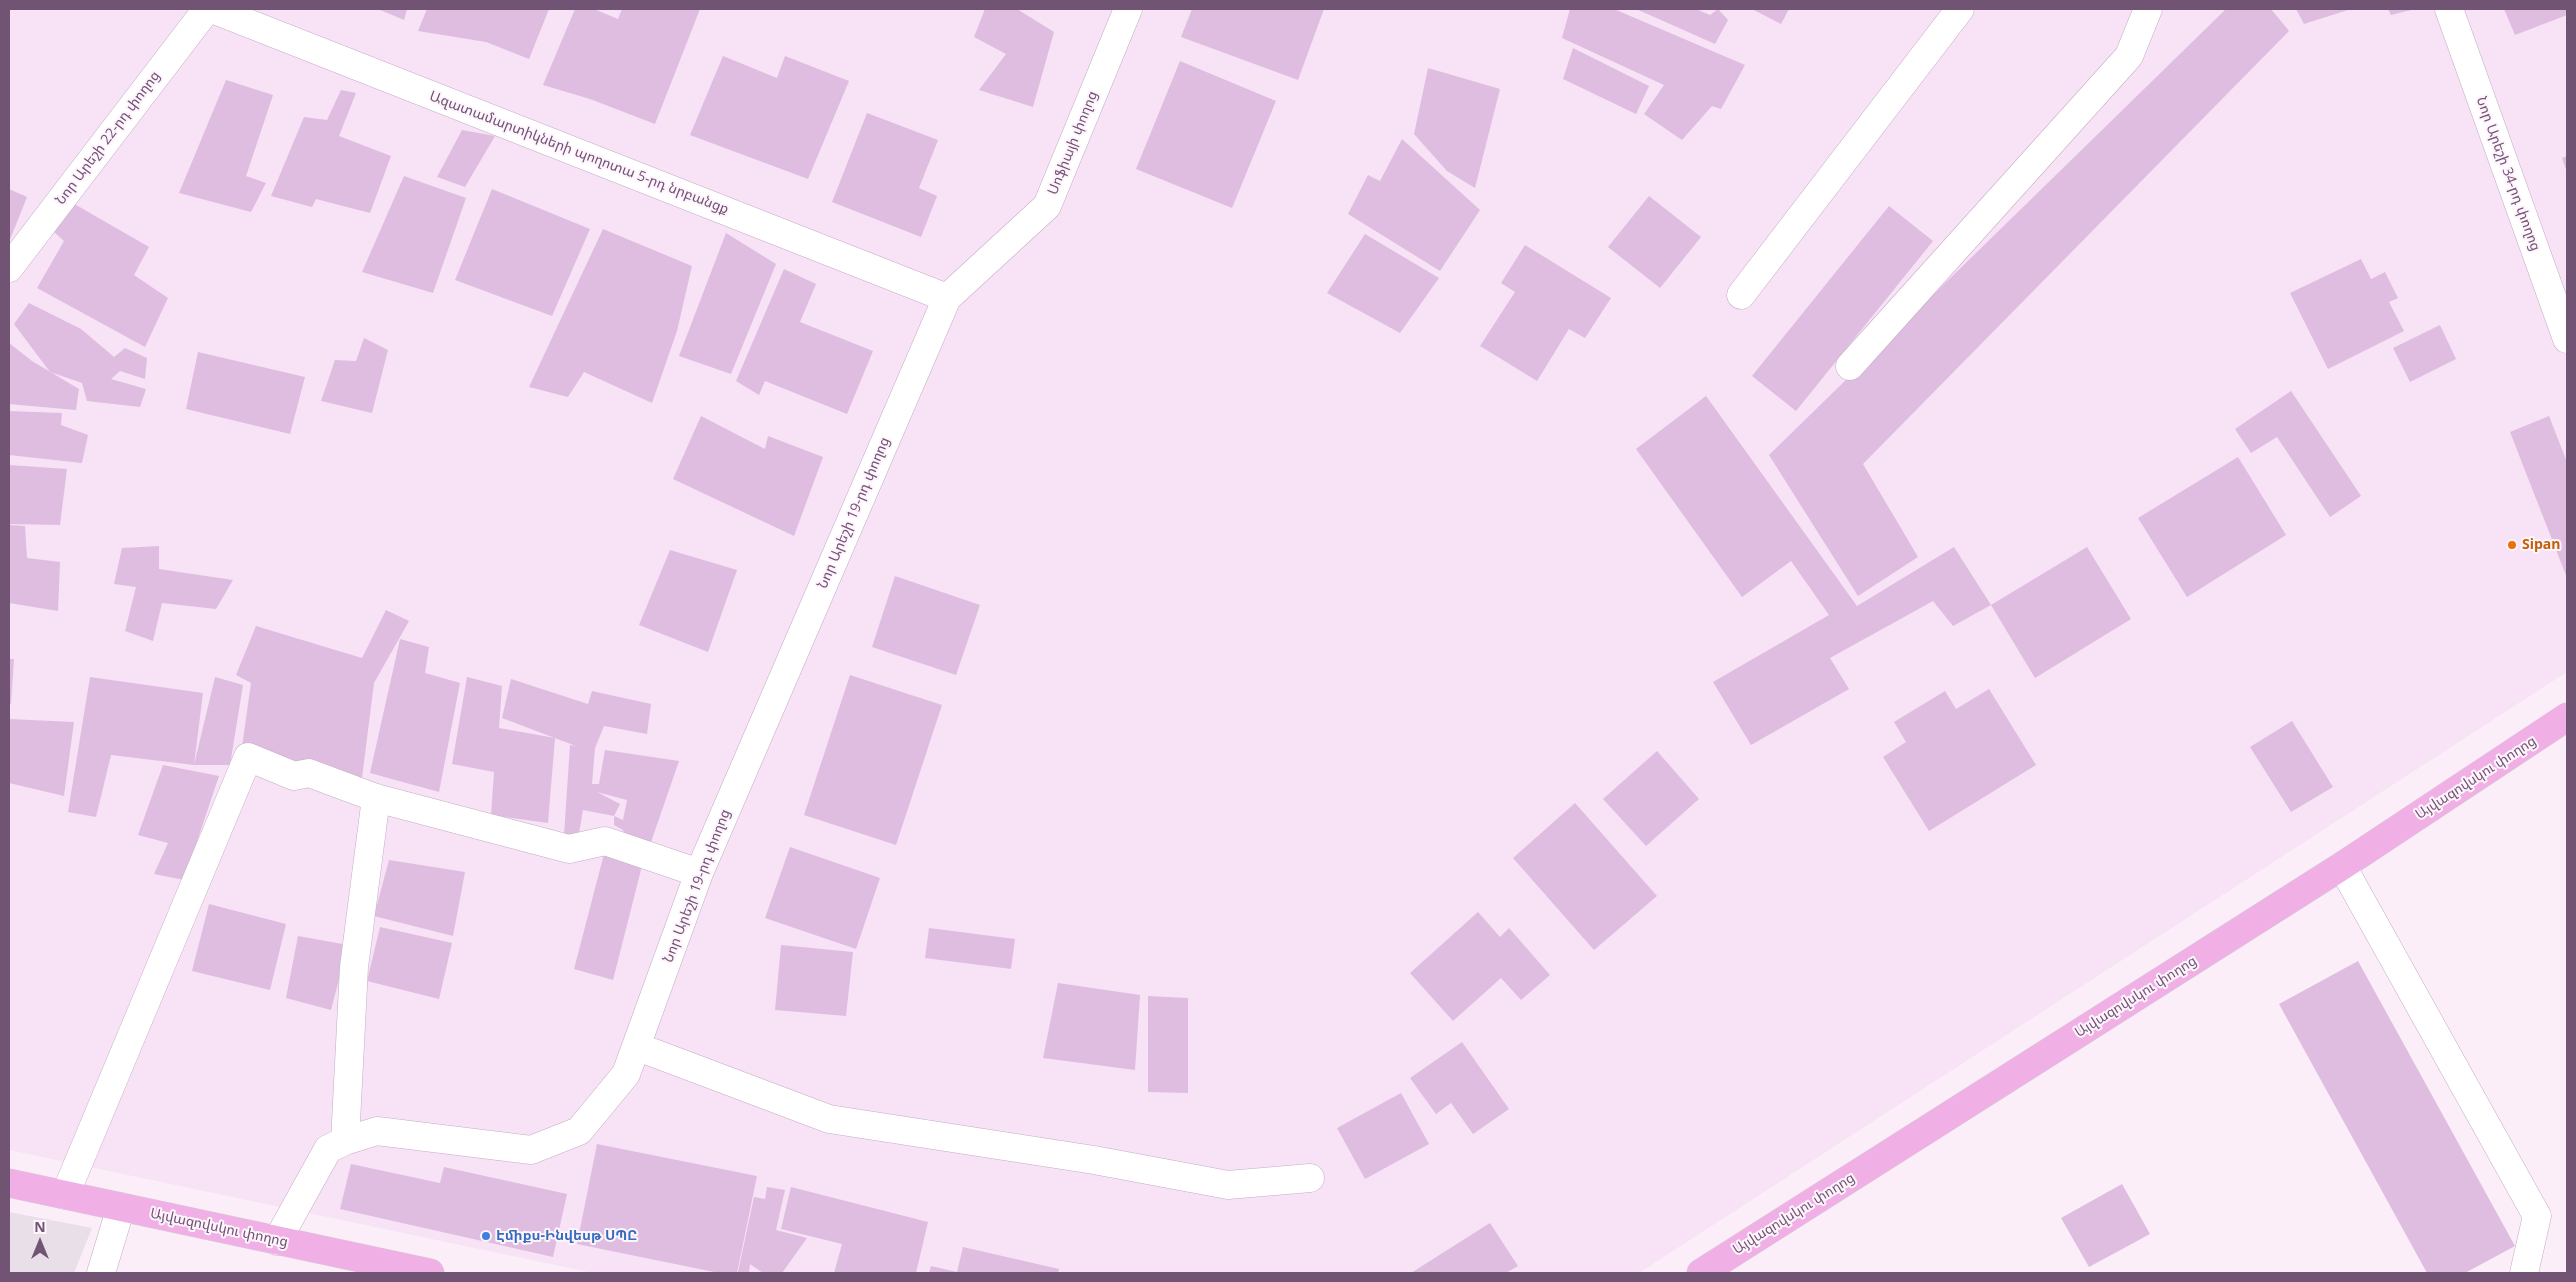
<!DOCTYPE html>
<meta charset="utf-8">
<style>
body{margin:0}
#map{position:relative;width:2576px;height:1282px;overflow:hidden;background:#fbeef9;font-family:"Open Sans",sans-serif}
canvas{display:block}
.frame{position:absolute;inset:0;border:10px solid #715374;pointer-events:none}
.north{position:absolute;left:15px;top:1217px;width:50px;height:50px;-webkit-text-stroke:4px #fef4fc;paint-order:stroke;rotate:0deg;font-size:14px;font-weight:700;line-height:20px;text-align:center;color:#715374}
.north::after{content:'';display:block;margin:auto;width:18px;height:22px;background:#715374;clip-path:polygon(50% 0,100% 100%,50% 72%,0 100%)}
</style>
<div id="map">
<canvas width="2576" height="1282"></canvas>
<div class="frame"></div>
<div class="north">N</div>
</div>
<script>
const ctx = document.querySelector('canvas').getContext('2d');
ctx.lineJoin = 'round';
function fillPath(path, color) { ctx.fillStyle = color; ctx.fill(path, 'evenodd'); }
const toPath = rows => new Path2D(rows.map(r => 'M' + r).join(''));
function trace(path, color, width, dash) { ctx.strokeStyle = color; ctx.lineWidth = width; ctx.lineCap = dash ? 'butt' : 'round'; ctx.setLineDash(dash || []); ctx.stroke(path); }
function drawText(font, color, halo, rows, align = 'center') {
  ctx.font = font + ' "Open Sans","Noto Sans Armenian",sans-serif'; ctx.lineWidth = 4; ctx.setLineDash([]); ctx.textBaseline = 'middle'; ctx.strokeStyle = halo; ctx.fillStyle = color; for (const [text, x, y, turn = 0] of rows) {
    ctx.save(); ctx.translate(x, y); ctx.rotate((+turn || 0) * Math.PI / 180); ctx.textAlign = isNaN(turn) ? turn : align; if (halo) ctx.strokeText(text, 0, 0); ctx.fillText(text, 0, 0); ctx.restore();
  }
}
fillPath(toPath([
 [9,9,2567,9,2567,672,1639,1273,593,1273,9,1150]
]), '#f7e3f5');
fillPath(toPath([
 [9,1212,92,1228,74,1273,9,1273]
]), '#e9dfe8');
fillPath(toPath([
 [378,9,407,9,404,20],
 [427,9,549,9,529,59,486,42,418,31],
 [575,9,594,9,618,19,622,9,700,9,655,124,590,99,543,85],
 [985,9,1017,9,1054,32,1033,107,979,90,1006,54,974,37],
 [1192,9,1324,9,1298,80,1181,37],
 [1570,9,1614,9,1745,65,1721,109,1712,106,1682,140,1644,114,1664,85,1562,38],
 [1636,9,1696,9,1710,15,1718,9,1728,20,1715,44],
 [1752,9,1789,9,1781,24],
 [2226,9,2271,9,2289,31,1863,464,1918,557,1858,596,1769,455],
 [2296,9,2351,9,2304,24],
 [2388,9,2415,9,2391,15],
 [2504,9,2567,9,2567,15,2515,35],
 [1573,48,1649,86,1636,114,1563,79],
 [723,56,777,78,785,56,849,81,808,179,690,135],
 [1180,61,1276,101,1232,208,1136,169],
 [1428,68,1500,89,1475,188,1447,171,1414,134],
 [226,80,273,95,246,176,266,183,251,212,179,193],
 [341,90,356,93,339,136,391,156,370,213,316,199,312,207,271,196,304,117,327,120],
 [867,113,938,140,919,188,937,196,921,237,832,202],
 [462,130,495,136,465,187,437,177],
 [1402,139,1480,210,1440,271,1348,214,1368,175,1380,181],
 [2567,156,2567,172,2562,158],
 [404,176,466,198,433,293,362,272],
 [9,189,27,197,9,242],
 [492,189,590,229,552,316,455,280],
 [1649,196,1701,237,1660,288,1608,247],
 [71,202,149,247,134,275,168,298,145,347,37,288,64,241,54,232],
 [1889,206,1933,241,1796,411,1752,376],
 [603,229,692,266,677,331,652,403,584,372,568,397,529,387],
 [726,233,776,264,731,374,679,356],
 [1365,234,1439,278,1400,333,1327,293],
 [1525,245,1611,298,1585,338,1569,329,1537,381,1480,346,1515,292,1501,283],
 [2361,259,2371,279,2385,272,2398,298,2389,302,2404,331,2328,369,2290,293],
 [784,269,816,284,800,322,873,351,847,414,765,381,759,395,736,381],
 [29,303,81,329,114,357,125,348,147,358,145,379,120,371,111,379,146,389,140,407,87,401,82,383,50,372,14,324],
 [2440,325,2456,359,2410,382,2393,348],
 [364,338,388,350,372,413,321,401,335,360,356,361],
 [9,343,32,361,79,389,76,410,9,404],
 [198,352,305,377,290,434,186,409],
 [2291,391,2361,496,2330,517,2277,437,2251,453,2235,429],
 [1706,396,1857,606,1954,547,1991,605,1953,626,1933,601,1830,658,1849,689,1751,745,1713,682,1829,615,1791,561,1742,597,1636,449],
 [9,411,62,413,61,425,88,435,82,463,9,455],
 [701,416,765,449,768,436,823,457,794,536,673,479],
 [2549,416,2567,462,2567,578,2510,432],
 [2238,457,2286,535,2187,597,2138,518],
 [9,465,67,469,60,525,9,524],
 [9,525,25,526,27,558,60,562,58,611,9,603],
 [159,546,159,569,233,580,216,609,162,603,153,641,125,631,136,587,114,584,122,548],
 [2087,547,2131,619,2035,678,1991,605],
 [670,550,737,570,708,652,639,625],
 [895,576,980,605,956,675,872,647],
 [386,610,409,621,374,683,362,778,242,747,251,683,236,675,256,626,362,658],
 [400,639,429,647,425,673,460,683,439,792,370,773],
 [9,659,14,659,11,704,9,703],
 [850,675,942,705,896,845,804,815],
 [90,677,203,693,194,765,111,755,96,817,68,812],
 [215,677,243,685,230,765,194,765],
 [467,677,502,686,499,728,555,738,548,823,491,815,494,772,452,764],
 [511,679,588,704,592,691,651,704,647,734,604,726,595,748,592,784,599,784,605,750,679,761,650,845,626,841,623,830,614,825,614,816,583,810,578,839,564,835,570,745,576,746,502,718],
 [597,792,627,800,623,820,614,816,620,804],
 [1989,689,2036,765,1929,831,1883,757,1906,742,1894,722,1945,691,1956,709],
 [9,719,74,722,64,796,9,783],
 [2292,721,2333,787,2291,812,2250,747],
 [1657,751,1699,799,1646,846,1603,799],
 [163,765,219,776,184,880,154,874,168,843,138,835],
 [1575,803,1657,896,1594,950,1513,858],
 [790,847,880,878,856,949,765,918],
 [604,854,643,862,613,980,574,969],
 [389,860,465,872,453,936,374,916],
 [209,904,286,924,270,990,192,971],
 [1478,912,1500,937,1509,928,1550,975,1521,1000,1501,978,1453,1021,1410,973],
 [380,927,452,943,439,999,367,981],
 [929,928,1015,939,1011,969,925,958],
 [298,936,348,945,331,1010,286,998],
 [781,945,853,952,846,1016,775,1010],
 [2358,961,2515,1246,2465,1273,2427,1273,2279,1004],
 [1058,983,1140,995,1135,1070,1043,1058],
 [1148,996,1188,998,1188,1093,1148,1092],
 [1462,1042,1509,1109,1473,1134,1451,1103,1436,1114,1410,1078],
 [1401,1093,1429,1144,1365,1179,1337,1128],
 [597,1144,757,1176,737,1273,719,1273,577,1244],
 [351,1164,440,1183,444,1167,567,1194,553,1257,340,1209],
 [2122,1184,2150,1234,2089,1267,2061,1218],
 [767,1187,785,1190,776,1230,807,1238,782,1273,763,1273,750,1264,749,1273,738,1272,754,1197,765,1199],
 [791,1187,928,1222,916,1273,834,1273,842,1244,781,1229],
 [1490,1223,1518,1266,1506,1273,1411,1273],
 [963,1247,1059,1269,1058,1273,929,1273,931,1266,957,1272]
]), '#dfbde1');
const minor = toPath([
 [212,9,947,298],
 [2449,9,2567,339],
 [9,268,207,9],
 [1741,295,1960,9],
 [1850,366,2129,56,2148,9],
 [2342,866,2537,1216,2524,1273],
 [638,1047,829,1119,1094,1160,1228,1185,1310,1178],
 [345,1141,354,967,376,798],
 [65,1195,248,757,294,776,309,773,376,798,569,849,605,841,699,873],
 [277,1241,328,1149,345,1141,377,1131,531,1150,579,1131,626,1074,699,873,947,298,1047,206,1128,9],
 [101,1273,121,1207]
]);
const major = toPath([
 [9,1183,430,1273],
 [1701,1273,2342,866,2567,717]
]);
trace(minor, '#c4acc5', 29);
trace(major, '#d4cbd5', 29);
trace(minor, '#fff', 28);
trace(major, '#f0b0e6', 28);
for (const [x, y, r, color] of [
 [2512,545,5,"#e8710a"],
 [486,1236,5,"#3f7fe0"]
]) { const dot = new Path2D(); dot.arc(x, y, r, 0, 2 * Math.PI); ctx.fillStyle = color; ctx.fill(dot); trace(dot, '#fef4fc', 2); }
drawText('14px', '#715374', '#fef4fc', [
 ["Նոր Արեշի 22-րդ փողոց",108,138,-53],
 ["Սոֆիայի փողոց",1073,143,-68],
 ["Ազատամարտիկների պողոտա 5-րդ նրբանցք",579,153,21],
 ["Նոր Արեշի 34-րդ փողոց",2508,174,70],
 ["Նոր Արեշի 19-րդ փողոց",854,513,-67],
 ["Այվազովսկու փողոց",2476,778,-33],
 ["Նոր Արեշի 19-րդ փողոց",697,886,-69],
 ["Այվազովսկու փողոց",2136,997,-32],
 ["Այվազովսկու փողոց",1794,1214,-32],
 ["Այվազովսկու փողոց",219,1228,12]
]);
drawText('bold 14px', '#c56008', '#fef4fc', [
 ["Sipan",2522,545]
], 'left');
drawText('bold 14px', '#366cbe', '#fef4fc', [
 ["Էմիքս-Ինվեսթ ՍՊԸ",496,1236]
], 'left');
</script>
